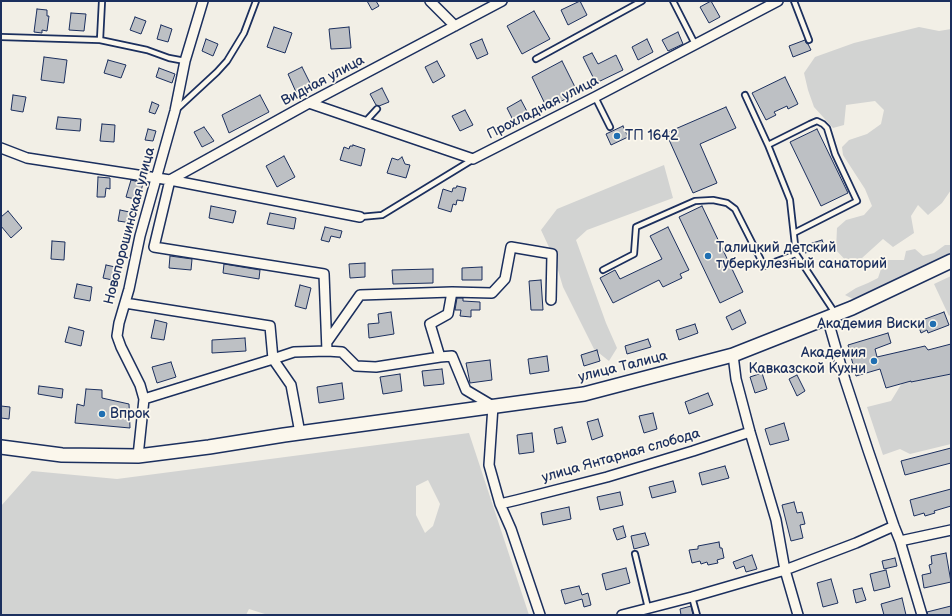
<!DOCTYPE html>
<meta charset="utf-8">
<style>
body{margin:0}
#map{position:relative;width:952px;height:616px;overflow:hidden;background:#f2efe6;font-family:"Balsamiq Sans",sans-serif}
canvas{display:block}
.frame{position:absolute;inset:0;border:2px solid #1b2f5e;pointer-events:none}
</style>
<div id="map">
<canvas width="952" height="616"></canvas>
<div class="frame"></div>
</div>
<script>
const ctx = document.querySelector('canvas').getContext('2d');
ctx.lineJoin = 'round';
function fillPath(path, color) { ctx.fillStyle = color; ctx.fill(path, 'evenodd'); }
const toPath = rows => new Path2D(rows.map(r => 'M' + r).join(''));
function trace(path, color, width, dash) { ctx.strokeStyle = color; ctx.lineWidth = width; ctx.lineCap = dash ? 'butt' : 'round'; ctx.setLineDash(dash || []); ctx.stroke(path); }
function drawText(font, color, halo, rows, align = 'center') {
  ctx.font = font + ' "Balsamiq Sans",sans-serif'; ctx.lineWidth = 3.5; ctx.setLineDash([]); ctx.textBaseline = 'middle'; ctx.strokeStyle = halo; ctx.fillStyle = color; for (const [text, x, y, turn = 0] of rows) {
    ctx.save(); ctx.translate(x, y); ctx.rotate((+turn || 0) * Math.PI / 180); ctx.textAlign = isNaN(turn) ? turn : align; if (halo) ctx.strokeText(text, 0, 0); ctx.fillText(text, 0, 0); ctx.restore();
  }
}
fillPath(toPath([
 [919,27,939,31,951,29,951,190,942,203,928,215,918,205,911,216,914,233,893,247,883,239,862,258,849,264,836,250,837,228,846,220,864,215,872,206,865,189,843,155,842,147,849,140,867,134,881,124,884,110,875,101,846,105,844,125,833,128,814,107,808,90,804,73,815,57,854,43],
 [664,165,673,198,587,230,576,240,606,323,617,348,609,361,594,349,563,287,555,260,541,230,557,209],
 [945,245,951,245,951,257,934,263,910,273,875,290,853,299,845,295,856,288,868,283,878,278,884,260,904,260,906,251,915,249,923,256,934,253],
 [951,276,951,314,949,316,934,284],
 [951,374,951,444,910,454,900,449,883,455,867,407,891,401,902,383,910,378,911,382],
 [469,433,529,615,268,615,249,609,246,615,1,615,1,506,32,471,117,479],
 [428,480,440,504,433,526,425,533,416,515,416,486]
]), '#d2d3d2');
const building = toPath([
 [367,1,376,1,379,6,372,10,367,1],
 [580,1,587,15,568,25,561,10,580,1],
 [711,1,720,17,709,23,700,7,711,1],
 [37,9,47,10,47,16,49,16,47,31,42,30,42,33,34,32,37,9],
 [534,11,550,39,522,54,507,26,534,11],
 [71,13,86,14,84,31,69,30,71,13],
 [135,17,146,21,141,34,130,30,135,17],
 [161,25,172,29,168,42,157,39,161,25],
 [274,27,292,33,285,53,267,47,274,27],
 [349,27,351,48,331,49,329,29,349,27],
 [678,32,683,44,668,51,662,40,678,32],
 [206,39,218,44,213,56,202,51,206,39],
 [482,39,488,54,477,59,470,44,482,39],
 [647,39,653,52,638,60,632,47,647,39],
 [805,40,806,43,808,44,811,50,793,57,789,46,805,40],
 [592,53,598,64,616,55,623,70,596,83,583,57,592,53],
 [44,57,67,60,64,83,41,80,44,57],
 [108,60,126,65,121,78,104,73,108,60],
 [437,61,445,76,433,83,425,67,437,61],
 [562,61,578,93,547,108,532,77,562,61],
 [302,67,311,85,296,92,288,74,302,67],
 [159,68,175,74,172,83,156,77,159,68],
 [785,77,798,104,788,109,787,106,774,112,776,115,766,120,752,93,785,77],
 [382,88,389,102,379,106,376,105,370,94,382,88],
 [13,95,26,97,23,112,11,110,13,95],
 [260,95,269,112,229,133,222,115,260,95],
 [521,100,530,117,515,124,507,108,521,100],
 [152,102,159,105,155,114,149,112,152,102],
 [726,107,736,128,700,144,717,183,693,193,666,133,726,107],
 [465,110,473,125,460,131,452,116,465,110],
 [58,117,81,119,80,131,56,129,58,117],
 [102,124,115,125,114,142,100,141,102,124],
 [623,126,628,137,611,145,606,134,623,126],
 [204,127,214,141,202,147,194,132,204,127],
 [148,129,156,131,153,141,145,140,148,129],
 [817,129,848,193,821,206,790,142,817,129],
 [353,145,365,149,361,166,340,160,344,147,349,149,350,146,353,146,353,145],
 [284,156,295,177,277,187,266,166,284,156],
 [402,157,405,164,410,165,406,178,387,173,392,158,398,160,402,157],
 [98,177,110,178,110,189,106,188,105,197,97,197,98,177],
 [131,180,143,183,139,200,126,197,131,180],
 [457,186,466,188,463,201,457,200,456,205,453,204,451,212,438,208,443,189,452,192,453,188,456,188,457,186],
 [211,206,236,211,233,223,209,218,211,206],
 [702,206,743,292,720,303,679,217,702,206],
 [120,210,134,213,132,223,118,221,120,210],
 [8,211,22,228,11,238,1,226,1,217,8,211],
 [270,213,296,218,294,229,267,224,270,213],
 [325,227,342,231,340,238,331,236,329,242,321,240,325,227],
 [668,227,689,270,680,274,682,278,663,287,659,280,613,303,600,278,615,270,620,279,662,259,650,236,668,227],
 [822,240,825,248,805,253,803,246,822,240],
 [52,241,65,242,64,260,51,259,52,241],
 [170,256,192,259,191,270,169,268,170,256],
 [365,263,365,277,350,278,349,264,365,263],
 [224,264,260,270,259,279,223,273,224,264],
 [106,265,120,268,117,281,103,278,106,265],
 [482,267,482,280,462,280,462,268,482,267],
 [433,269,433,283,393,284,392,270,433,269],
 [541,280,543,310,531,310,529,281,541,280],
 [77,284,92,287,90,301,74,298,77,284],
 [300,285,311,288,306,309,295,306,300,285],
 [457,298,463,298,463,301,480,302,480,310,471,310,471,317,460,316,461,310,455,310,457,298],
 [740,310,746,323,732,330,726,317,740,310],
 [391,312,394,334,369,338,368,324,379,323,378,314,391,312],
 [944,312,949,325,928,333,927,330,921,333,917,322,944,312],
 [155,320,167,323,164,340,151,338,155,320],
 [695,324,698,333,679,340,676,330,695,324],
 [69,327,84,331,81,346,65,342,69,327],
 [888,333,891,343,875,349,877,357,925,346,928,350,951,344,951,374,911,382,911,381,886,388,880,369,856,376,848,345,888,333],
 [245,338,246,351,212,353,212,340,245,338],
 [648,339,651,347,627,354,625,346,648,339],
 [597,350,600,361,584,366,581,355,597,350],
 [547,356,549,371,530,374,528,359,547,356],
 [490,360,492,380,470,383,466,363,490,360],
 [171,362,176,377,157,383,152,367,171,362],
 [442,369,444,384,424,386,422,371,442,369],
 [762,373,767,389,755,393,750,377,762,373],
 [400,374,402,391,383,394,380,377,400,374],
 [797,375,805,391,797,396,789,379,797,375],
 [342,383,344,399,319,403,317,387,342,383],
 [39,386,63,389,62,398,38,394,39,386],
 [86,389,102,390,102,398,129,404,130,428,75,423,77,404,84,406,86,389],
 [708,393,713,405,689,414,685,402,708,393],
 [1,406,10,407,9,419,1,418,1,406],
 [653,413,657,429,644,433,639,416,653,413],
 [598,419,603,436,592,440,587,422,598,419],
 [784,423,789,440,770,445,765,429,784,423],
 [562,427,566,442,557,444,554,429,562,427],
 [532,433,534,452,519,454,517,435,532,433],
 [951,448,951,463,905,475,901,461,951,448],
 [725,466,729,478,702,485,699,473,725,466],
 [673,481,676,492,652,498,649,487,673,481],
 [951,489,951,506,934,511,935,513,925,516,924,513,914,516,910,500,951,489],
 [620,492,623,505,600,510,597,497,620,492],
 [794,502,797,513,802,512,805,524,800,525,803,538,791,541,782,505,794,502],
 [569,507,571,519,543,525,541,513,569,507],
 [623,526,626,537,617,540,613,529,623,526],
 [645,533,649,545,634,549,631,536,645,533],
 [719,542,720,548,722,548,724,558,717,560,718,563,708,565,707,562,701,564,700,561,692,563,689,550,698,549,698,546,719,542],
 [946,553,951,582,924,588,922,575,931,573,929,565,932,564,931,556,946,553],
 [752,555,757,569,746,572,744,566,736,569,733,562,752,555],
 [895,558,897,566,884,569,882,561,895,558],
 [626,568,630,583,606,590,602,574,626,568],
 [886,570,890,587,874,591,870,574,886,570],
 [831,579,838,603,823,607,817,583,831,579],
 [579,586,582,595,588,593,591,605,584,607,582,599,565,604,561,590,579,586],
 [862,588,866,600,856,603,853,590,862,588],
 [902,598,906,615,884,615,881,604,902,598],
 [691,606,693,615,681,615,680,609,691,606],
 [951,606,951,615,928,615,927,612,951,606]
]);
fillPath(building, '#bdc0c4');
trace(building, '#1b2f5e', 1);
const lane = toPath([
 [673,1,695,44],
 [794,1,809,40],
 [1,37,100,40,147,50,169,58,185,61],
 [100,40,102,1],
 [536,59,642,1],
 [745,95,768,145,790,200,796,254],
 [595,97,610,127],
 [177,109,217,72,227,61,244,33,256,1],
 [365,122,377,109],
 [768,145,810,124,817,121,823,124,827,128,835,154,857,201,794,233],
 [360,217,382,215,472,160],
 [603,270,634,254,636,227,695,201,713,200,727,203,735,209,764,266,796,254,835,313],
 [635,554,648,608],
 [692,597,697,615]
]);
const street = toPath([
 [430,1,455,26],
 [309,103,473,159,595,97,778,1],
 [1,148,27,158,170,180,309,103,502,1],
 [452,292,492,293,505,279,511,247,552,254,551,300],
 [125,303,270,326,273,359,144,399],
 [827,317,845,380,868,450,894,526,900,541,922,615],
 [327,342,360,295,452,292,448,314,430,324,440,357,452,356,466,390,493,406,489,465,500,504,511,529,540,615],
 [327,351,324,274,154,247,170,180,360,217],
 [733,355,736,379,750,432,776,520,785,570,798,615],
 [300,433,291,385,273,359,294,352,327,351,342,352,356,366,376,367,440,357],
 [138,456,144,399,140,385,121,347,117,336,119,323,129,289,140,236,175,111,185,61,203,1],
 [500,504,517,500,607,477,693,451,750,432],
 [900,541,951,530],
 [622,615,692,597,785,570,856,543,894,526]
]);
const secondary = toPath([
 [1,447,62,455,138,456,209,447,284,435,584,394,733,355,852,308,951,261]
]);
trace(lane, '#1b2f5e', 8);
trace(street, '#1b2f5e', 12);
trace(secondary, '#1b2f5e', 16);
trace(lane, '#fbf7ec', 4.5);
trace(street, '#fbf7ec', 9);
trace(secondary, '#fbf7ec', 13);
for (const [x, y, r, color] of [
 [617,136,4,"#1f6fb2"],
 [708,256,4,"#1f6fb2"],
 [933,324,4,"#1f6fb2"],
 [874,361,4,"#1f6fb2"],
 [102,414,4,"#1f6fb2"]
]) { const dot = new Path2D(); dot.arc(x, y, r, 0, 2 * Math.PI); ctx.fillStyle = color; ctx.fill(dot); trace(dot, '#fbf7ec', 1.5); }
drawText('14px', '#1b2f5e', '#fbf7ec', [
 ["Видная улица",323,81,-28],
 ["Прохладная улица",543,108,-27],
 ["Новопорошинская улица",130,226,-75],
 ["улица Талица",623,367,-14],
 ["улица Янтарная слобода",621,456,-16]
]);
drawText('14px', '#1b2f5e', '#fbf7ec', [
 ["ТП 1642",625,136],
 ["Талицкий детский",716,248],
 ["туберкулезный санаторий",716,264],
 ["Академия Виски",925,324,"right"],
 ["Академия",866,353,"right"],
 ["Кавказской Кухни",866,369,"right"],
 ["Впрок",110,414]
], 'left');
</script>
